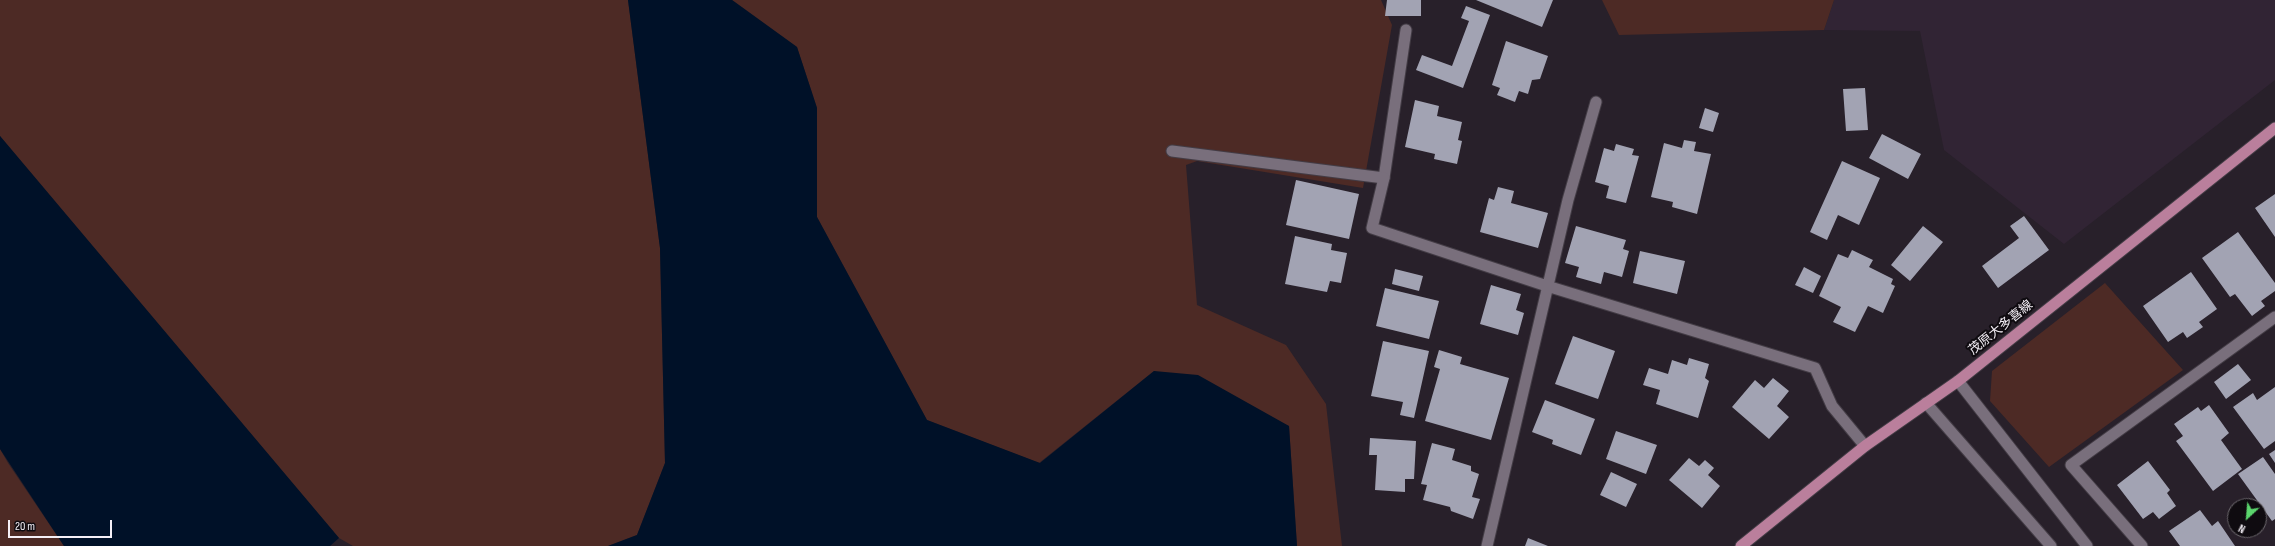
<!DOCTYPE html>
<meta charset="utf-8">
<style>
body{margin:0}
#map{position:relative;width:2275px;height:546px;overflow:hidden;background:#28202a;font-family:"Sofia Sans Condensed",sans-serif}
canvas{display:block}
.north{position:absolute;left:2227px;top:498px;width:40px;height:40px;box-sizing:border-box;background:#0f0b10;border:1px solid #6b676c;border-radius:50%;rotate:206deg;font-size:11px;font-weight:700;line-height:16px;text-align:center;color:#f5f0f7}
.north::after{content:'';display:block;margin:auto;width:14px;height:18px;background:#5bd56d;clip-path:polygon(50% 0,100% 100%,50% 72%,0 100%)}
.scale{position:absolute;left:8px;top:520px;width:104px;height:18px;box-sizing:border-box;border:2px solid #f5f0f7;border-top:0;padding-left:5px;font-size:12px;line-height:14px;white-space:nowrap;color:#f5f0f7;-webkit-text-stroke:3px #0f0b10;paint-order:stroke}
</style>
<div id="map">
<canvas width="2275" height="546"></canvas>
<div class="north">N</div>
<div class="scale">20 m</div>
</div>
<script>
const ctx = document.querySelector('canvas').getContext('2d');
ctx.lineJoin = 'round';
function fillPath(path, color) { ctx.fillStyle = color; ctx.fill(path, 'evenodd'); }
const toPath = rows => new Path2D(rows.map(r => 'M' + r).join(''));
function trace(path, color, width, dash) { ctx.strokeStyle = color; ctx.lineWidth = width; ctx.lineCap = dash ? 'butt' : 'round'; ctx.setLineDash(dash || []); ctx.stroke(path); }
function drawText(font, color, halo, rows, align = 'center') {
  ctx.font = font + ' "Sofia Sans Condensed","Noto Sans JP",sans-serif'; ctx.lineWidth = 4; ctx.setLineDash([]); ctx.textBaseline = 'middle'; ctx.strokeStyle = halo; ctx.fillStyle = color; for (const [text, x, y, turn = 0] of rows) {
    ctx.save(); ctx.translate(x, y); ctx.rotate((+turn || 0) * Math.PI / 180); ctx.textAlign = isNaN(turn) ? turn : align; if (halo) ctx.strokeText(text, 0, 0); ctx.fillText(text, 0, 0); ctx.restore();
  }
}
fillPath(toPath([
 [1834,0,2275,0,2275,80,2064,244,1944,150,1920,31,1824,30]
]), '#312434');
fillPath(toPath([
 [0,0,628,0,660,248,665,463,637,535,608,546,353,546,339,538,0,136],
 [732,0,1381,0,1392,25,1363,188,1197,161,1186,165,1197,305,1286,345,1326,404,1342,546,1297,546,1289,426,1154,371,1039,463,927,420,817,217,817,108,797,47],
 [1602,0,1834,0,1824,30,1619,35],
 [2105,283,2183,370,2049,467,1990,401,1992,371],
 [0,449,8,463,64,546,0,546]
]), '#4d2a25');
fillPath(toPath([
 [628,0,732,0,797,47,817,108,817,217,927,420,1040,463,1154,371,1198,375,1289,426,1297,546,608,546,637,535,665,463,660,248],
 [0,136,339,538,330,546,64,546,0,449]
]), '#001128');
fillPath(toPath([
 [1387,0,1421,0,1421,16,1385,16],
 [1476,0,1553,0,1542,27],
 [1466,6,1490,15,1463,88,1416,70,1422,55,1452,66,1469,21,1461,18],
 [1506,41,1548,56,1540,79,1532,80,1528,94,1519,91,1515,102,1497,95,1500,88,1492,85],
 [1865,88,1868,130,1846,131,1843,89],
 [1415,100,1439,106,1437,116,1462,122,1458,140,1462,141,1457,164,1434,159,1435,154,1405,147],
 [1705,108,1719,113,1713,132,1699,128],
 [1882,134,1921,154,1908,179,1869,158],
 [1684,140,1696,142,1694,151,1711,154,1697,214,1672,207,1673,202,1651,197,1664,143,1682,148],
 [1616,144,1634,149,1632,155,1639,156,1626,203,1606,198,1609,186,1595,182,1604,148,1614,151],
 [1842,161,1880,178,1859,225,1838,215,1827,240,1810,232],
 [1296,180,1359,194,1349,239,1286,225],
 [1498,187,1514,191,1511,203,1548,213,1538,248,1480,232,1489,198,1494,200],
 [2275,194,2275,237,2255,208],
 [2024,216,2049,250,1998,288,1982,266,2019,238,2010,226],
 [1576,226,1626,240,1623,249,1629,251,1622,277,1604,272,1601,284,1576,277,1579,267,1565,263],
 [1923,226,1943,242,1910,281,1891,265],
 [2238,232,2275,283,2275,291,2261,301,2265,306,2252,316,2235,294,2230,297,2202,258],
 [1295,236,1332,244,1331,250,1347,253,1341,283,1330,281,1327,292,1285,284],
 [1852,250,1873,260,1869,267,1893,279,1891,284,1895,286,1883,313,1868,306,1855,332,1833,322,1841,307,1819,296,1838,254,1848,258],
 [1640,251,1685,261,1677,294,1633,283],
 [1804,267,1821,276,1813,293,1795,285],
 [1395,269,1423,276,1419,291,1392,284],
 [2191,272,2217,309,2199,322,2203,327,2187,338,2183,332,2168,342,2143,306],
 [1491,285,1521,294,1516,310,1524,313,1518,335,1480,324],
 [1385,288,1439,301,1429,339,1376,326],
 [1573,336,1615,351,1598,399,1555,384],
 [1383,341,1429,351,1414,418,1400,415,1403,402,1371,396],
 [1439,350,1462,357,1460,364,1509,378,1491,440,1425,421,1440,369,1434,367],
 [1689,358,1709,364,1705,378,1709,381,1698,418,1656,404,1660,390,1643,385,1649,368,1668,374,1672,360,1687,365],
 [2238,364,2251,380,2226,399,2214,382],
 [1773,378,1789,391,1777,406,1789,417,1769,439,1732,407,1755,380,1764,388],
 [2275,387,2275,441,2264,449,2233,407,2253,393,2257,400],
 [1545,400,1595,419,1581,455,1552,444,1553,440,1532,432],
 [2209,405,2229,433,2221,440,2242,469,2213,491,2176,441,2183,436,2174,424,2198,407,2201,411],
 [1616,431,1657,445,1646,474,1606,459],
 [1370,438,1416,441,1414,479,1405,479,1405,492,1375,490,1377,455,1369,455],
 [1432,443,1455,449,1452,460,1471,466,1471,471,1479,474,1472,497,1480,499,1473,519,1451,511,1450,507,1423,500,1427,485,1421,484],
 [2275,450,2275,463,2269,454],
 [2263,457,2275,474,2275,519,2272,521,2238,474],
 [1689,458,1699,466,1705,460,1714,468,1708,475,1720,486,1702,508,1669,480],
 [2148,461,2170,490,2167,493,2176,506,2159,519,2153,512,2143,519,2117,485],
 [1611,472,1637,484,1626,507,1600,495],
 [2200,510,2212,526,2218,521,2235,546,2180,546,2169,531],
 [1528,538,1548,546,1525,546]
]), '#a2a3b3');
const service = toPath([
 [1384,178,1406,30]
]);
const minor = toPath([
 [1172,151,1384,178,1372,228,1547,286,1815,368,1832,406,1865,446],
 [1958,381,2087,546],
 [1926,403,2051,546],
 [1487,546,1568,200,1596,102],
 [2142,546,2071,465,2275,317]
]);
const primary = toPath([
 [1741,546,1865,446,1958,381,2275,128]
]);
trace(service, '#433c45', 13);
trace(minor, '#433c45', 13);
trace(primary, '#433c45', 13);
trace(service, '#796f7c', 11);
trace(minor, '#796f7c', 11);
trace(primary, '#ba7f9c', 11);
drawText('13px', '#f5f0f7', '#0f0b10', [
 ["茂原大多喜線",2001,328,-39]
]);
</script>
